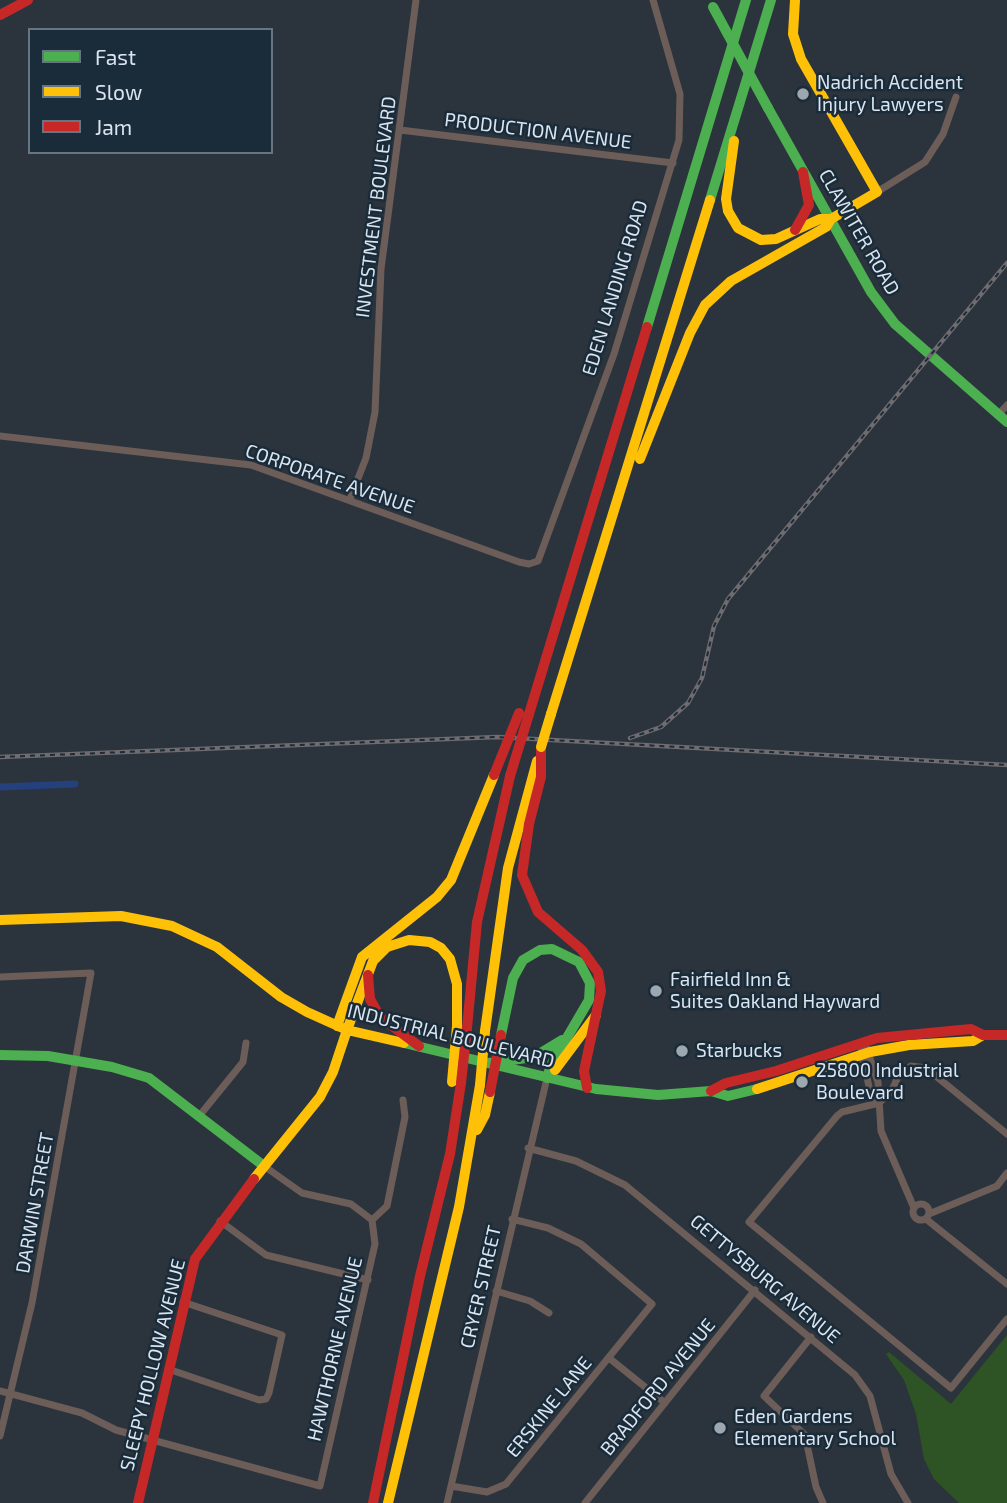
<!DOCTYPE html>
<style>
body{margin:0}
#map{position:relative;width:1007px;height:1503px;overflow:hidden;background:#2b343c;font-family:"Exo 2",sans-serif}
canvas{display:block}
.legend{position:absolute;left:28px;top:28px;width:245px;height:126px;box-sizing:border-box;background:#1a2b3a;border:2px solid #677582;margin:0;padding:9px 12px;list-style:none;font-size:21px;color:#dae5ef}
.legend li{display:flex;align-items:center;gap:14px;height:35px}
.legend b{width:35px;border:2px solid #677582}
</style>
<div id="map">
<canvas width="1007" height="1503"></canvas>
<ul class="legend">
<li><b style="height:9px;background:#4caf50"></b>Fast</li>
<li><b style="height:9px;background:#ffc107"></b>Slow</li>
<li><b style="height:9px;background:#c62828"></b>Jam</li>
</ul>
</div>
<script>
const ctx = document.querySelector('canvas').getContext('2d');
ctx.lineJoin = 'round';
function fillPath(path, color) { ctx.fillStyle = color; ctx.fill(path, 'evenodd'); }
const toPath = rows => new Path2D(rows.map(r => 'M' + r).join(''));
function trace(path, color, width, dash) { ctx.strokeStyle = color; ctx.lineWidth = width; ctx.lineCap = dash ? 'butt' : 'round'; ctx.setLineDash(dash || []); ctx.stroke(path); }
function drawText(font, color, halo, rows, align = 'center') {
  ctx.font = font + ' "Exo 2",sans-serif'; ctx.lineWidth = 5; ctx.setLineDash([]); ctx.textBaseline = 'middle'; ctx.strokeStyle = halo; ctx.fillStyle = color; for (const [text, x, y, turn = 0] of rows) {
    ctx.save(); ctx.translate(x, y); ctx.rotate((+turn || 0) * Math.PI / 180); ctx.textAlign = isNaN(turn) ? turn : align; if (halo) ctx.strokeText(text, 0, 0); ctx.fillText(text, 0, 0); ctx.restore();
  }
}
fillPath(toPath([
 [1007,1335,1007,1503,959,1503,934,1479,924,1459,916,1414,904,1380,886,1354,889,1352,951,1404]
]), '#2e5426');
trace(toPath([
 [0,787,75,784]
]), '#24407d', 7);
trace(toPath([
 [400,130,673,163],
 [877,192,925,162,943,134,956,97],
 [998,415,1007,405],
 [0,436,251,465,519,562,529,564,538,561,614,354,679,140,680,94,653,0],
 [350,499,366,458,375,412,381,269,416,0],
 [0,977,91,973,32,1303,0,1436],
 [864,1041,878,1082,881,1131,914,1208],
 [861,1051,873,1104],
 [200,1115,243,1062,246,1043],
 [1007,1134,926,1068,911,1066,898,1077,891,1092,879,1103,842,1112,837,1116,749,1222,951,1388,1007,1319],
 [528,1148,576,1161,625,1185,855,1375,870,1396,891,1474,908,1503],
 [264,1166,302,1193,351,1204,372,1220],
 '913 1212a8 8 0 1 1 16 0a8 8 0 1 1-16 0Z',
 [929,1214,997,1186,1007,1173],
 [926,1219,1007,1284],
 [372,1220,387,1206,405,1117,403,1100],
 [220,1221,266,1255,368,1280],
 [496,1291,530,1301,549,1313],
 [811,1337,764,1396,805,1435,816,1487,823,1503],
 [609,1358,665,1403],
 [168,1369,259,1400,266,1399,269,1393,282,1335,183,1302],
 [0,1391,82,1413,116,1430,320,1486,375,1244,372,1220],
 [451,1486,487,1492,506,1484,652,1304,581,1244,548,1228,512,1219],
 [447,1503,547,1078],
 [585,1503,755,1290]
]), '#6c5d59', 7);
trace(toPath([
 [768,108,871,292,895,324,1007,422],
 [710,200,771,0],
 [647,327,746,0],
 [501,1035,513,978,523,960,540,950,552,949,579,962,590,983,589,1000,551,1065,547,1078],
 [404,1043,596,1089,658,1095,711,1091,728,1096,757,1089],
 [0,1055,48,1056,112,1067,149,1078,264,1166],
 [489,1063,534,1057,562,1040]
]), '#4caf50', 10);
trace(toPath([
 [795,0,793,34,801,59,877,192,831,219],
 [734,141,726,199,728,211,738,228,761,240,776,239,820,219,831,219],
 [640,459,690,333,705,305,731,281,826,227,831,219],
 [551,714,710,200],
 [0,920,121,916,172,926,217,947,281,997,307,1012,347,1030,404,1043],
 [337,1026,362,957,437,897,451,880,494,775],
 [347,1030,373,961,387,947,409,940,430,942,441,948,450,959,457,984,457,1026],
 [485,1031,508,868,537,761],
 [555,1070,596,1015],
 [757,1089,870,1052,909,1045,973,1041,983,1035],
 [477,1130,485,1115,490,1092],
 [254,1179,320,1097,333,1072,347,1030],
 [388,1503,459,1207,480,1085]
]), '#ffc107', 10);
trace(toPath([
 [0,15,28,0],
 [795,230,809,205,803,172],
 [529,714,647,327],
 [541,747,541,777,529,824,522,875,538,912,582,950,598,972,601,991,584,1071,587,1088],
 [368,975,370,999,380,1017,419,1046],
 [467,1028,477,922,510,776],
 [711,1091,726,1083,776,1071,877,1038,971,1029,983,1035,1007,1035],
 [138,1503,195,1259,254,1179],
 [373,1503,420,1276,450,1154,461,1083]
]), '#c62828', 10);
const rail = toPath([
 [630,738,661,727,688,703,702,678,714,626,728,599,1007,263],
 [0,757,497,737,1007,765]
]);
trace(rail, '#6f6b6e', 4.5);
trace(rail, '#1a2b3a', 2, [5]);
trace(toPath([
 [713,7,768,108]
]), '#4caf50', 10);
trace(toPath([
 [541,747,551,714],
 [452,1082,457,1026],
 [480,1085,485,1031]
]), '#ffc107', 10);
trace(toPath([
 [494,775,519,713],
 [510,776,529,714],
 [461,1083,467,1028],
 [490,1092,501,1035]
]), '#c62828', 10);
for (const [x, y, r, color] of [
 [803,94,7,"#9da7b0"],
 [656,991,7,"#9da7b0"],
 [682,1051,7,"#9da7b0"],
 [802,1082,7,"#9da7b0"],
 [720,1428,7,"#9da7b0"]
]) { const dot = new Path2D(); dot.arc(x, y, r, 0, 2 * Math.PI); ctx.fillStyle = color; ctx.fill(dot); trace(dot, '#1a2b3a', 2.5); }
drawText('19px', '#dae5ef', '#1a2b3a', [
 ["Nadrich Accident",817,83],
 ["Injury Lawyers",817,105],
 ["Fairfield Inn &",670,980],
 ["Suites Oakland Hayward",670,1002],
 ["Starbucks",696,1051],
 ["25800 Industrial",816,1071],
 ["Boulevard",816,1093],
 ["Eden Gardens",734,1417],
 ["Elementary School",734,1439]
], 'left');
drawText('19px', '#dae5ef', '#1a2b3a', [
 ["PRODUCTION AVENUE",538,131,7],
 ["INVESTMENT BOULEVARD",376,207,-83],
 ["CLAWITER ROAD",859,232,60],
 ["EDEN LANDING ROAD",615,288,-73],
 ["CORPORATE AVENUE",330,479,19],
 ["INDUSTRIAL BOULEVARD",451,1036,14],
 ["DARWIN STREET",35,1203,-80],
 ["GETTYSBURG AVENUE",765,1279,40],
 ["CRYER STREET",481,1287,-77],
 ["HAWTHORNE AVENUE",335,1349,-77],
 ["SLEEPY HOLLOW AVENUE",153,1365,-76],
 ["BRADFORD AVENUE",658,1387,-51],
 ["ERSKINE LANE",549,1407,-51]
]);
</script>
